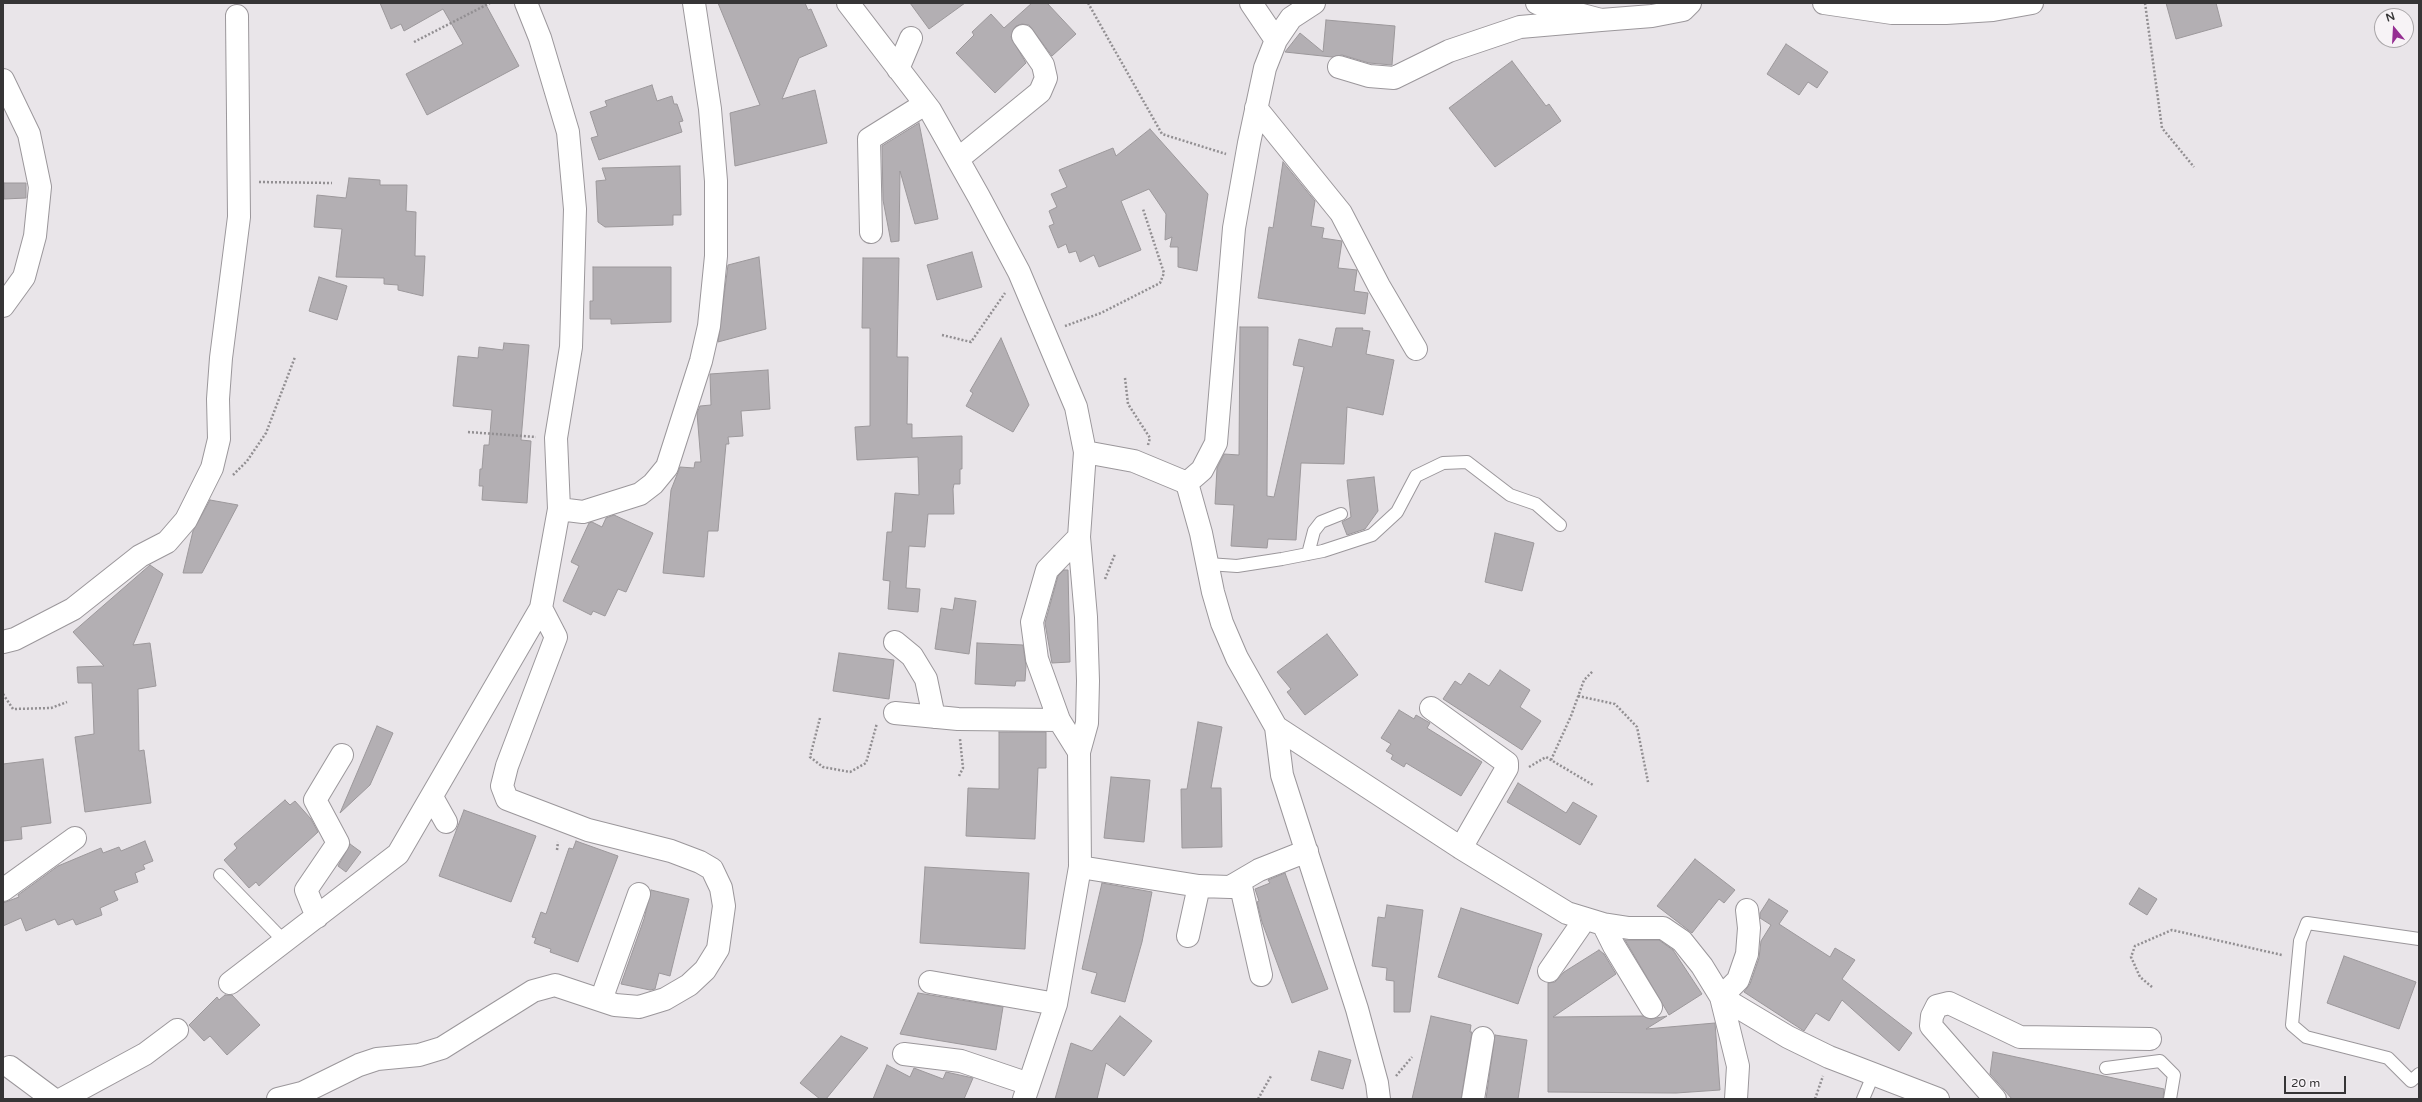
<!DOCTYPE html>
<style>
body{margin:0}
#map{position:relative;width:2422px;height:1102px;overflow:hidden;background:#e9e5e9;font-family:"Varela Round",sans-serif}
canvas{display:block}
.frame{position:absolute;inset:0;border:4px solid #363536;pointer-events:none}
.north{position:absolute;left:2374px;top:8px;width:40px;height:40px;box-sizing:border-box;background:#f7f3f6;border:1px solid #aaa7a9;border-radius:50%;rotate:342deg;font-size:11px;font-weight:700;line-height:16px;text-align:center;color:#363536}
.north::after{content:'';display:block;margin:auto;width:14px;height:18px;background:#952e92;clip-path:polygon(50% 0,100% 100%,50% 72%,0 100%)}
.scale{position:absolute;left:2284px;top:1076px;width:62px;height:18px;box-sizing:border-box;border:2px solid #363536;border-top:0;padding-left:5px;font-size:12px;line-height:14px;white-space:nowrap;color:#363536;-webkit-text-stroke:3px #f7f3f6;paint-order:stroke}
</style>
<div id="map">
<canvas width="2422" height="1102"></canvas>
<div class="frame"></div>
<div class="north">N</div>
<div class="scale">20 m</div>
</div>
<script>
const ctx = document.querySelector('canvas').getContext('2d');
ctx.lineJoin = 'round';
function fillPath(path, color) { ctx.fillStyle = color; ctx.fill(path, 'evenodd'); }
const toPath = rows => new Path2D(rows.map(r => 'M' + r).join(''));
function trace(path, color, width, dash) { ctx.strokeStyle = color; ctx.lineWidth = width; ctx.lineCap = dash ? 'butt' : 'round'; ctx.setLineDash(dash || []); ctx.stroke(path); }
const building = toPath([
 [380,3,485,3,519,66,427,115,406,74,463,44,443,9,404,31,401,24,391,29,380,3],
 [718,3,805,3,808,10,811,9,827,46,799,58,782,99,815,90,827,143,735,166,730,113,760,105,718,3],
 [910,3,965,3,929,29,910,3],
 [1032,3,1047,3,1076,34,1052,56,1029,25,1022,24,1016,26,1011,37,1026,63,995,93,956,53,974,35,972,32,991,14,1004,28,1032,3],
 [2166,3,2216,3,2222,26,2176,39,2166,3],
 [1326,20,1395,26,1392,65,1369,63,1342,55,1332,57,1285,52,1300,33,1323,52,1326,20],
 [1786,44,1828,72,1817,88,1808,82,1799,95,1767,74,1786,44],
 [1512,61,1546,106,1549,104,1561,121,1495,167,1449,108,1512,61],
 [652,85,657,101,672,96,674,104,677,104,683,121,679,122,682,132,599,160,591,138,598,136,590,112,607,106,605,101,652,85],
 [919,123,938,219,915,224,900,171,899,241,891,242,883,200,882,146,919,123],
 [1150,129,1208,194,1197,271,1178,267,1178,247,1170,247,1172,237,1165,240,1166,214,1149,189,1121,201,1141,250,1099,267,1094,255,1080,262,1076,251,1069,253,1066,244,1058,248,1049,226,1054,224,1049,211,1057,207,1051,194,1067,187,1059,170,1113,148,1116,156,1150,129],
 [1283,162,1315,201,1311,226,1324,228,1322,238,1342,241,1338,268,1357,270,1354,291,1368,293,1365,314,1258,298,1269,227,1273,228,1283,162],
 [680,166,681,215,673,215,673,225,605,227,598,222,596,181,606,180,602,168,680,166],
 [349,178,380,180,380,185,407,185,406,211,416,212,415,256,425,256,423,296,398,290,398,285,384,284,384,278,336,277,342,229,314,227,317,195,346,198,349,178],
 [4,183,26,183,26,198,4,199,4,183],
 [972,252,982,287,937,300,927,265,972,252],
 [759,257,766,329,718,342,728,265,759,257],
 [863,258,899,258,897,357,908,357,907,424,912,424,912,438,962,436,962,469,960,469,960,484,954,484,953,489,954,514,928,514,925,547,909,546,906,588,920,589,918,612,888,609,890,581,883,580,887,532,892,532,895,493,919,495,918,457,857,460,855,427,870,426,870,328,862,328,863,258],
 [593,267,671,267,671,322,611,324,611,319,590,319,590,301,593,301,593,267],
 [319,277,347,286,337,320,309,311,319,277],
 [1240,327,1268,327,1267,496,1274,497,1304,367,1293,365,1299,339,1332,347,1336,328,1363,328,1362,330,1370,331,1366,354,1394,360,1383,415,1347,407,1344,464,1301,463,1296,540,1268,539,1267,548,1231,546,1234,505,1215,504,1217,468,1224,454,1239,455,1240,327],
 [1001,338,1029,405,1013,432,966,406,973,393,970,391,1001,338],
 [504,343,529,345,521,440,531,441,527,503,482,500,483,486,479,486,480,469,482,469,484,445,489,445,492,410,453,406,458,356,478,358,479,347,503,350,504,343],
 [768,370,770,409,741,411,743,436,728,437,729,444,726,444,718,531,708,531,704,577,663,573,671,490,680,467,694,468,695,462,701,462,697,413,700,406,711,405,710,374,768,370],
 [1374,477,1378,511,1365,529,1347,535,1342,522,1351,517,1347,480,1374,477],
 [210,500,238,505,202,573,183,573,193,531,210,500],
 [614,515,653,533,626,592,618,589,605,616,593,611,591,615,563,601,579,566,571,562,589,523,592,522,602,527,606,518,614,515],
 [1495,533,1534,543,1522,591,1485,582,1495,533],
 [150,565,163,574,133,645,150,643,156,686,138,689,139,751,144,750,151,803,85,812,75,737,94,734,92,683,78,683,77,667,104,666,73,632,150,565],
 [1064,570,1068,570,1070,662,1052,663,1045,623,1058,576,1064,570],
 [955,598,976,601,969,654,935,649,941,608,953,610,955,598],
 [1327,634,1358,675,1305,715,1287,692,1291,689,1277,672,1327,634],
 [977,643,1023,645,1026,666,1025,681,1016,681,1015,686,975,684,977,643],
 [839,653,894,660,889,699,833,691,839,653],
 [1500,670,1530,690,1520,707,1541,721,1522,750,1443,699,1455,681,1461,685,1469,673,1489,686,1500,670],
 [1399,710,1414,719,1416,715,1430,723,1427,728,1482,762,1461,796,1406,763,1404,767,1391,759,1393,755,1386,751,1391,744,1381,738,1399,710],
 [1198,722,1222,727,1211,788,1221,788,1222,847,1182,848,1181,789,1187,789,1198,722],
 [377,726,393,733,370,785,340,813,377,726],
 [999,732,1046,732,1046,768,1038,768,1035,839,966,836,968,788,999,789,999,732],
 [43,759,51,823,21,827,22,839,3,841,3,764,43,759],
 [1111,777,1150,780,1144,842,1104,838,1111,777],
 [1518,783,1566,813,1573,802,1597,816,1580,845,1507,802,1518,783],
 [285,800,290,805,295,801,311,819,318,832,259,886,256,882,249,888,224,860,237,848,234,844,285,800],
 [464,810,536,836,511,902,439,876,464,810],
 [145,841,153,861,143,865,145,869,135,873,138,882,114,891,118,900,100,908,102,915,76,925,73,919,58,925,55,919,26,931,21,918,3,926,3,903,19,897,18,895,58,866,101,848,103,853,119,847,121,851,145,841],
 [576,841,618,856,578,962,550,952,551,949,534,943,536,938,532,937,541,912,546,914,569,848,573,849,576,841],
 [350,844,361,852,346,872,338,866,350,844],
 [1695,859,1735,890,1724,903,1719,899,1692,933,1657,906,1695,859],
 [925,867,1029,873,1025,949,920,943,925,867],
 [1285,873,1328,989,1292,1003,1262,922,1257,902,1259,901,1255,889,1270,883,1268,880,1285,873],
 [1102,883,1152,892,1142,942,1125,1002,1091,993,1097,973,1082,969,1102,883],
 [2139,888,2157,899,2147,915,2129,904,2139,888],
 [651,890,689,899,670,976,659,973,655,989,650,990,621,984,644,919,651,890],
 [1769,899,1788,911,1779,924,1830,957,1835,948,1855,960,1842,979,1912,1033,1899,1051,1842,1000,1829,1021,1816,1013,1804,1031,1744,992,1750,984,1759,958,1761,941,1771,925,1760,918,1760,913,1769,899],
 [1387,905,1423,910,1410,1012,1394,1012,1394,981,1386,980,1387,968,1372,966,1378,917,1385,918,1387,905],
 [1461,908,1542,934,1518,1004,1438,977,1461,908],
 [1625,940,1659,940,1673,950,1702,994,1669,1015,1625,940],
 [1599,950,1604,954,1616,974,1553,1017,1643,1016,1651,1019,1667,1016,1646,1029,1715,1023,1720,1090,1676,1093,1548,1092,1548,983,1555,982,1564,972,1599,950],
 [2344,956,2416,982,2399,1029,2327,1003,2344,956],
 [918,993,1003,1007,996,1050,900,1034,918,993],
 [225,995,232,995,260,1025,227,1055,210,1036,204,1041,189,1025,217,997,219,1000,225,995],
 [1120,1016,1152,1041,1124,1076,1106,1063,1097,1099,1055,1099,1071,1043,1092,1051,1120,1016],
 [1431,1016,1471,1025,1470,1032,1472,1032,1461,1099,1412,1099,1431,1016],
 [1495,1035,1527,1040,1518,1099,1486,1099,1495,1035],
 [841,1036,868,1048,826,1099,820,1099,800,1083,841,1036],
 [1319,1051,1351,1060,1343,1089,1311,1080,1319,1051],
 [1993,1052,2164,1089,2163,1099,2012,1099,1990,1074,1993,1052],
 [887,1065,910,1077,914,1068,943,1079,946,1072,973,1078,964,1099,873,1099,887,1065]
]);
fillPath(building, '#b3afb3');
trace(building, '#9c989b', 1);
const service = toPath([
 [1308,554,1314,531,1321,522,1341,514],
 [1208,564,1237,566,1282,559,1323,551,1372,535,1397,512,1416,476,1443,463,1467,462,1510,495,1536,504,1560,525],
 [220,875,285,942],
 [2419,939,2307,923,2300,941,2292,1025,2306,1037,2388,1058,2411,1081,2419,1074],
 [2106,1068,2160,1061,2174,1075,2170,1099],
 [1863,1099,1874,1073]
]);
const minor = toPath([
 [526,3,540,38,568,132,575,209,571,347,556,438,559,509,583,512,640,494,653,484,667,467,701,361,709,326,716,256,716,181,710,109,694,3],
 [848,3,930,110,979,197,1019,272,1076,407,1085,452,1079,537,1086,617,1088,681,1087,723,1079,752,1080,867,1056,1004,1024,1099],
 [1251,3,1276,40],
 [1537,3,1601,20,1652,16,1683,10,1690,3],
 [1339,67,1369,76,1394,78,1449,51,1520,27,1601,20],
 [898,69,911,38],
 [3,80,29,134,40,187,35,236,24,277,3,306],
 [1256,108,1341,213,1379,286,1416,349],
 [958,159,1040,92,1046,78,1043,65,1023,36],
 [871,232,869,139,925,104],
 [1085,452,1134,461,1187,483],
 [1187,483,1201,533,1213,592,1222,623,1237,658,1276,727,1282,775,1357,1009,1377,1083,1379,1099],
 [1187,483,1202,470,1216,443,1234,228,1249,143,1265,68,1276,40,1291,18,1314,3],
 [1079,537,1047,570,1032,622,1037,659,1059,720,1079,752],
 [3,642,15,639,73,609,140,556,167,542,186,520,212,468,219,439,218,399,221,358,239,217,237,16],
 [895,642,912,656,926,679,934,717],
 [1431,708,1507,763,1507,768,1461,848],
 [895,713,958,719,1059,720],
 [1276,727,1461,848,1567,913,1603,924,1629,928,1663,928,1682,941,1702,966,1721,997,1738,1066,1736,1099],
 [432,797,446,822],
 [1080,867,1199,886,1230,887,1259,870,1307,851],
 [1240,882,1261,975],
 [3,890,75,838],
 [317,917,306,890,338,843,315,800,342,755],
 [1603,924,1614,946,1651,1007],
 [1188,936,1199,886],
 [1549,971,1585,919],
 [930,982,1056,1004],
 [230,983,398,854,541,608,559,509],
 [1721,997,1788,1037,1829,1057,1938,1099],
 [1721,997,1738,980,1747,954,1749,928,1747,910],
 [601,1000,639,894],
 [904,1054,961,1061,1029,1084],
 [10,1067,53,1099],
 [62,1099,145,1054,177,1030],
 [278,1099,302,1093,359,1065,377,1059,419,1055,442,1048,533,991,555,985,615,1005,639,1007,665,999,689,985,705,970,718,949,724,906,721,888,712,869,700,862,671,851,588,830,507,799,502,786,507,766,556,637,541,608],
 [1473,1099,1483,1038],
 [1995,1099,1931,1026,1932,1016,1937,1006,1949,1003,2020,1037,2150,1039]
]);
const secondary = toPath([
 [1824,3,1892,13,1946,13,1993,10,2032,3]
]);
trace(service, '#9b979b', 14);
trace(minor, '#9b979b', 24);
trace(secondary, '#9b979b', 24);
trace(toPath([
 [1088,3,1162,134,1226,154],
 [2145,3,2162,128,2194,167],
 [414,42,490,3],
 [259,182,332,183],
 [1065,326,1101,313,1160,283,1164,273,1143,209],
 [942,335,971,342,1005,293],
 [1125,378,1128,404,1150,438,1148,445],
 [468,432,536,437],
 [233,475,247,461,266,433,295,357],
 [1105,579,1115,554],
 [3,694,13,709,51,708,67,702],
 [1578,696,1615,704,1637,727,1648,782],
 [820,718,810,757,823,767,850,772,866,763,877,723],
 [1551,760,1571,716,1584,680,1593,671],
 [1529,767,1546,757,1593,785],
 [959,776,963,768,960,739],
 [557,850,558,842],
 [2152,987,2140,977,2131,957,2135,946,2172,930,2282,955],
 [1396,1076,1412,1057],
 [1258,1099,1271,1076],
 [1815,1099,1823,1076]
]), '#928f92', 2.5, [2, 2]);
trace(service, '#fff', 12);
trace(minor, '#fff', 22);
trace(secondary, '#fff', 22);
</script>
